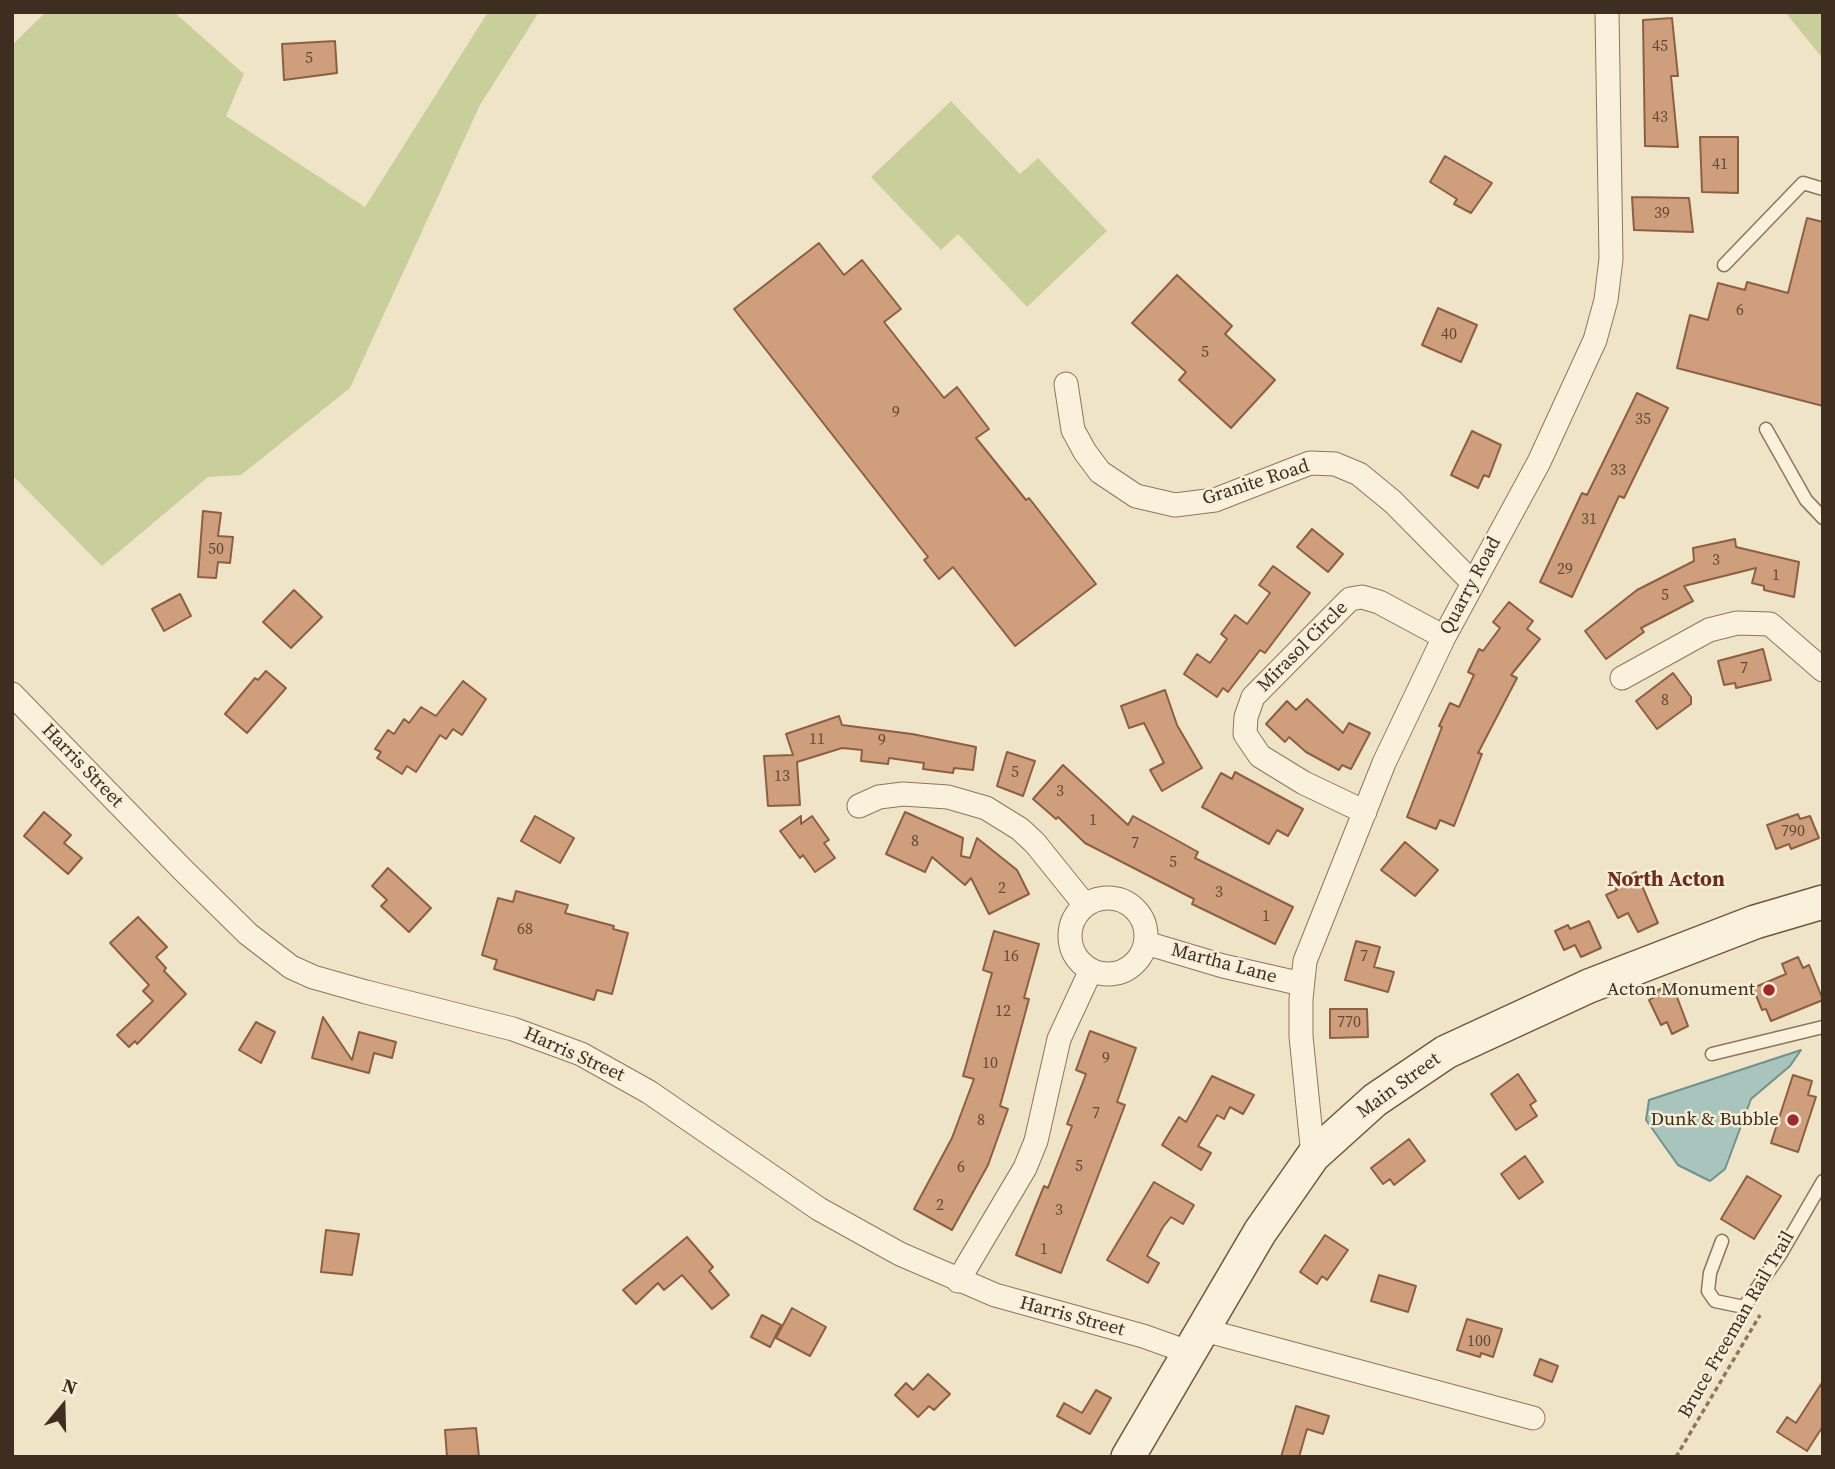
<!DOCTYPE html>
<style>
body{margin:0}
#map{position:relative;width:1835px;height:1469px;overflow:hidden;background:#f0e4c8;font-family:"Source Serif 4",serif}
canvas{display:block}
.frame{position:absolute;inset:0;border:14px solid #3d2e20;pointer-events:none}
.north{position:absolute;left:28px;top:1371px;width:70px;height:70px;-webkit-text-stroke:5px #f7eed8;paint-order:stroke;rotate:19deg;font-size:19px;font-weight:700;line-height:28px;text-align:center;color:#3d2e20}
.north::after{content:'';display:block;margin:auto;width:24px;height:32px;background:#3d2e20;clip-path:polygon(50% 0,100% 100%,50% 72%,0 100%)}
</style>
<div id="map">
<canvas width="1835" height="1469"></canvas>
<div class="frame"></div>
<div class="north">N</div>
</div>
<script>
const ctx = document.querySelector('canvas').getContext('2d');
ctx.lineJoin = 'round';
function fillPath(path, color) { ctx.fillStyle = color; ctx.fill(path, 'evenodd'); }
const toPath = rows => new Path2D(rows.map(r => 'M' + r).join(''));
function trace(path, color, width, dash) { ctx.strokeStyle = color; ctx.lineWidth = width; ctx.lineCap = dash ? 'butt' : 'round'; ctx.setLineDash(dash || []); ctx.stroke(path); }
function drawText(font, color, halo, rows, align = 'center') {
  ctx.font = font + ' "Source Serif 4",serif'; ctx.lineWidth = 5; ctx.setLineDash([]); ctx.textBaseline = 'middle'; ctx.strokeStyle = halo; ctx.fillStyle = color; for (const [text, x, y, turn = 0] of rows) {
    ctx.save(); ctx.translate(x, y); ctx.rotate((+turn || 0) * Math.PI / 180); ctx.textAlign = isNaN(turn) ? turn : align; if (halo) ctx.strokeText(text, 0, 0); ctx.fillText(text, 0, 0); ctx.restore();
  }
}
fillPath(toPath([
 [46,12,174,12,244,74,226,116,365,207,488,12,539,12,480,105,350,388,241,475,208,477,102,566,12,475,12,45],
 [1785,12,1823,12,1823,59],
 [951,101,1020,174,1038,158,1107,231,1027,307,958,234,941,250,871,177]
]), '#c9cf9b');
const water = toPath([
 [1801,1050,1790,1066,1751,1099,1725,1169,1710,1181,1678,1165,1646,1120,1649,1100,1801,1050]
]);
fillPath(water, '#a9c4bc');
trace(water, '#6f938a', 2);
const building = toPath([
 [1672,18,1678,76,1671,76,1678,147,1645,146,1643,20,1672,18],
 [335,41,337,73,284,80,282,44,335,41],
 [1700,137,1738,137,1738,193,1702,192,1700,137],
 [1445,156,1492,183,1471,213,1454,204,1457,199,1430,182,1445,156],
 [1632,197,1689,198,1693,232,1634,230,1632,197],
 [1807,218,1823,222,1823,406,1677,368,1690,315,1708,320,1718,283,1745,290,1747,282,1788,293,1807,218],
 [819,243,844,275,862,260,901,309,884,322,944,398,957,387,989,429,976,438,1026,500,1029,498,1096,584,1015,646,953,567,939,579,924,560,928,557,734,309,819,243],
 [1177,275,1232,326,1225,334,1275,380,1231,428,1179,380,1186,372,1132,323,1177,275],
 [1438,308,1477,325,1461,362,1422,345,1438,308],
 [1637,393,1668,408,1624,498,1619,496,1572,597,1540,582,1582,493,1587,495,1637,393],
 [1472,431,1501,445,1489,477,1484,475,1478,488,1451,475,1472,431],
 [203,511,221,513,218,536,233,537,230,563,218,562,216,578,198,577,203,511],
 [1312,529,1343,554,1328,572,1297,547,1312,529],
 [1735,539,1736,547,1799,562,1794,597,1764,590,1764,586,1752,583,1756,568,1684,586,1693,601,1641,628,1644,632,1606,659,1585,631,1637,590,1694,561,1693,548,1735,539],
 [1273,566,1310,593,1265,653,1260,650,1228,692,1223,688,1217,697,1184,674,1197,654,1210,663,1227,639,1221,634,1235,615,1247,624,1270,593,1259,585,1273,566],
 [294,590,322,617,291,648,263,622,294,590],
 [180,594,191,616,164,631,152,609,180,594],
 [1509,602,1533,621,1527,629,1540,639,1511,675,1517,678,1478,753,1482,754,1454,826,1440,820,1436,829,1407,817,1442,727,1439,726,1450,703,1459,707,1474,675,1468,672,1479,649,1483,651,1500,628,1493,622,1509,602],
 [1763,649,1771,680,1736,688,1735,683,1724,685,1718,661,1763,649],
 [266,671,286,688,247,733,225,714,255,678,258,680,266,671],
 [1673,673,1691,697,1691,704,1657,729,1636,701,1673,673],
 [463,681,486,699,462,735,453,729,446,739,440,735,416,772,407,766,402,774,377,758,381,752,375,749,388,730,394,734,404,719,409,723,421,707,436,716,463,681],
 [1165,690,1177,725,1202,768,1162,791,1150,770,1164,763,1144,723,1129,728,1121,706,1165,690],
 [1307,699,1343,733,1349,723,1370,733,1351,769,1342,765,1339,770,1306,752,1289,737,1285,742,1266,724,1287,701,1296,710,1307,699],
 [839,716,842,725,912,734,976,747,973,770,954,768,953,773,923,769,924,763,889,758,888,764,861,761,862,750,842,748,797,762,800,805,768,806,764,756,793,755,786,734,839,716],
 [1007,752,1035,761,1023,796,997,786,1007,752],
 [1063,765,1128,825,1133,816,1198,852,1195,858,1293,907,1275,944,1192,904,1194,899,1085,843,1058,817,1056,819,1033,799,1063,765],
 [1235,772,1303,809,1288,836,1277,830,1269,844,1202,807,1221,773,1232,779,1235,772],
 [44,812,71,835,64,843,82,858,68,874,24,836,44,812],
 [905,812,963,838,961,856,970,858,977,838,1017,870,1029,894,989,914,971,878,965,885,932,857,925,872,886,854,905,812],
 [1798,814,1800,819,1810,816,1819,838,1791,849,1789,844,1776,849,1767,825,1798,814],
 [535,816,574,838,560,863,521,841,535,816],
 [801,816,801,824,812,816,829,840,824,843,835,858,815,872,803,855,800,858,780,831,801,816],
 [1405,842,1438,870,1415,896,1381,870,1405,842],
 [388,868,431,908,409,932,381,906,387,900,372,886,388,868],
 [1636,872,1658,923,1638,932,1628,913,1618,918,1606,895,1617,890,1613,883,1636,872],
 [516,891,568,905,565,913,614,926,613,929,628,933,612,994,597,990,594,1000,494,969,497,960,482,955,498,898,513,902,516,891],
 [138,917,167,947,156,957,166,968,164,971,186,994,137,1044,135,1041,129,1047,117,1035,153,1001,143,991,149,985,110,943,138,917],
 [1589,921,1601,948,1581,957,1575,945,1564,950,1555,931,1568,925,1570,929,1589,921],
 [994,931,1039,944,1024,998,1029,999,1000,1106,1008,1109,988,1165,952,1230,914,1209,952,1138,974,1079,963,1076,992,973,983,970,994,931],
 [1356,941,1380,947,1374,967,1394,972,1388,992,1345,980,1356,941],
 [1798,957,1803,968,1809,965,1823,1000,1771,1021,1766,1009,1762,1010,1753,988,1786,974,1782,964,1798,957],
 [1672,984,1688,1026,1672,1034,1667,1022,1661,1025,1649,1000,1658,995,1656,991,1672,984],
 [1330,1009,1367,1009,1368,1037,1330,1038,1330,1009],
 [323,1017,352,1060,359,1032,396,1042,392,1058,374,1053,369,1073,312,1058,323,1017],
 [256,1022,275,1032,261,1063,239,1050,256,1022],
 [1090,1031,1136,1048,1117,1102,1125,1105,1061,1273,1016,1255,1044,1186,1048,1188,1072,1126,1067,1124,1086,1074,1076,1070,1090,1031],
 [1518,1074,1536,1101,1530,1105,1537,1116,1516,1130,1491,1094,1518,1074],
 [1793,1075,1812,1081,1808,1095,1816,1097,1798,1152,1771,1143,1793,1075],
 [1212,1076,1254,1095,1243,1114,1230,1107,1224,1119,1217,1115,1198,1146,1211,1153,1201,1170,1162,1145,1179,1117,1186,1122,1212,1076],
 [1409,1139,1425,1161,1394,1185,1390,1179,1383,1184,1371,1168,1409,1139],
 [1525,1156,1543,1182,1519,1199,1501,1174,1525,1156],
 [1747,1176,1781,1196,1754,1239,1721,1219,1747,1176],
 [1154,1182,1194,1205,1183,1224,1171,1217,1163,1227,1147,1256,1159,1263,1148,1283,1107,1260,1154,1182],
 [326,1230,359,1234,352,1275,321,1272,326,1230],
 [1325,1235,1348,1250,1327,1280,1322,1276,1317,1284,1300,1272,1325,1235],
 [687,1237,713,1267,709,1271,729,1295,712,1309,682,1275,664,1290,658,1283,636,1304,623,1290,687,1237],
 [1379,1275,1416,1286,1408,1312,1371,1301,1379,1275],
 [792,1308,826,1327,810,1356,776,1338,792,1308],
 [762,1315,781,1325,770,1347,751,1337,762,1315],
 [1467,1319,1502,1329,1493,1357,1481,1353,1480,1357,1457,1350,1467,1319],
 [1540,1359,1558,1366,1552,1382,1534,1375,1540,1359],
 [928,1374,950,1394,934,1410,929,1406,918,1417,895,1395,906,1383,913,1390,928,1374],
 [1823,1381,1823,1426,1807,1451,1777,1432,1787,1417,1796,1423,1823,1381],
 [1096,1390,1111,1398,1090,1434,1057,1416,1064,1403,1082,1413,1096,1390],
 [1296,1406,1329,1416,1323,1434,1307,1429,1299,1457,1281,1457,1296,1406],
 [476,1428,479,1457,447,1457,445,1430,476,1428]
]);
fillPath(building, '#cf9f7d');
trace(building, '#8d5f41', 2);
const service = toPath([
 [1724,265,1803,183,1823,189],
 [1766,429,1806,500,1823,518],
 [1712,1054,1823,1027],
 [1722,1241,1710,1273,1708,1291,1715,1301,1744,1307,1780,1255,1823,1181]
]);
const minor = toPath([
 [1066,384,1073,430,1085,452,1100,472,1136,496,1175,505,1215,500,1310,463,1335,464,1359,474,1393,502,1472,582],
 [1622,678,1709,630,1737,623,1770,624,1823,670],
 [12,694,182,869,248,934,291,967,313,977,366,992,513,1029,581,1054,649,1092,819,1209,900,1254,995,1295,1143,1336,1188,1352],
 [859,806,879,797,903,794,948,797,986,808,1020,829,1035,843,1085,905],
 [1365,812,1304,783,1260,756,1245,734,1246,717,1253,697,1350,599,1362,597,1379,602,1444,637],
 '1070 936a38 38 0 1 1 76 0a38 38 0 1 1-76 0Z',
 [1146,943,1223,966,1302,984],
 [1313,1156,1301,1036,1301,999,1305,961,1384,763,1444,637,1539,462,1595,340,1606,300,1611,259,1607,12],
 [958,1281,1025,1168,1036,1141,1059,1039,1091,970],
 [1200,1329,1533,1418]
]);
const secondary = toPath([
 [1128,1457,1260,1232,1313,1156,1375,1100,1446,1052,1589,986,1755,922,1823,902]
]);
trace(service, '#8d765c', 15);
trace(minor, '#8d765c', 25);
trace(secondary, '#6f573f', 36);
trace(toPath([
 [1676,1457,1760,1315]
]), '#8d765c', 3.5, [5, 3.5]);
trace(service, '#faf1dc', 12);
trace(minor, '#faf1dc', 23);
trace(secondary, '#faf1dc', 33);
for (const [x, y, r, color] of [
 [1769,990,7,"#9e2a2b"],
 [1793,1120,7,"#9e2a2b"]
]) { const dot = new Path2D(); dot.arc(x, y, r, 0, 2 * Math.PI); ctx.fillStyle = color; ctx.fill(dot); trace(dot, '#f7eed8', 2.5); }
drawText('16px', '#624a37', null, [
 ["45",1660,47],
 ["5",309,59],
 ["43",1660,118],
 ["41",1720,165],
 ["39",1662,214],
 ["6",1740,311],
 ["40",1449,335],
 ["5",1205,353],
 ["9",896,413],
 ["35",1643,420],
 ["33",1618,471],
 ["31",1589,520],
 ["50",216,550],
 ["3",1716,561],
 ["29",1565,570],
 ["1",1776,576],
 ["5",1665,596],
 ["7",1744,669],
 ["8",1665,701],
 ["11",817,740],
 ["9",882,741],
 ["5",1015,773],
 ["13",782,777],
 ["3",1060,792],
 ["1",1093,821],
 ["790",1793,832],
 ["8",915,842],
 ["7",1135,844],
 ["5",1173,863],
 ["2",1002,889],
 ["3",1219,893],
 ["1",1266,917],
 ["68",525,930],
 ["16",1011,957],
 ["7",1364,957],
 ["12",1003,1012],
 ["770",1349,1023],
 ["9",1106,1059],
 ["10",990,1064],
 ["7",1096,1114],
 ["8",981,1121],
 ["5",1079,1167],
 ["6",961,1168],
 ["2",940,1206],
 ["3",1059,1211],
 ["1",1044,1250],
 ["100",1479,1342]
]);
drawText('19px', '#3d2e20', '#f7eed8', [
 ["Granite Road",1256,483,-18],
 ["Quarry Road",1471,586,-62],
 ["Mirasol Circle",1303,647,-45],
 ["Harris Street",82,766,46],
 ["Martha Lane",1224,964,15],
 ["Harris Street",574,1055,24],
 ["Main Street",1399,1086,-36],
 ["Harris Street",1072,1317,15],
 ["Bruce Freeman Rail Trail",1737,1325,-60]
]);
drawText('19px', '#3d2e20', '#f7eed8', [
 ["Acton Monument",1755,990],
 ["Dunk & Bubble",1779,1120]
], 'right');
drawText('bold 21px', '#6b2e1e', '#f7eed8', [
 ["North Acton",1666,881]
]);
</script>
